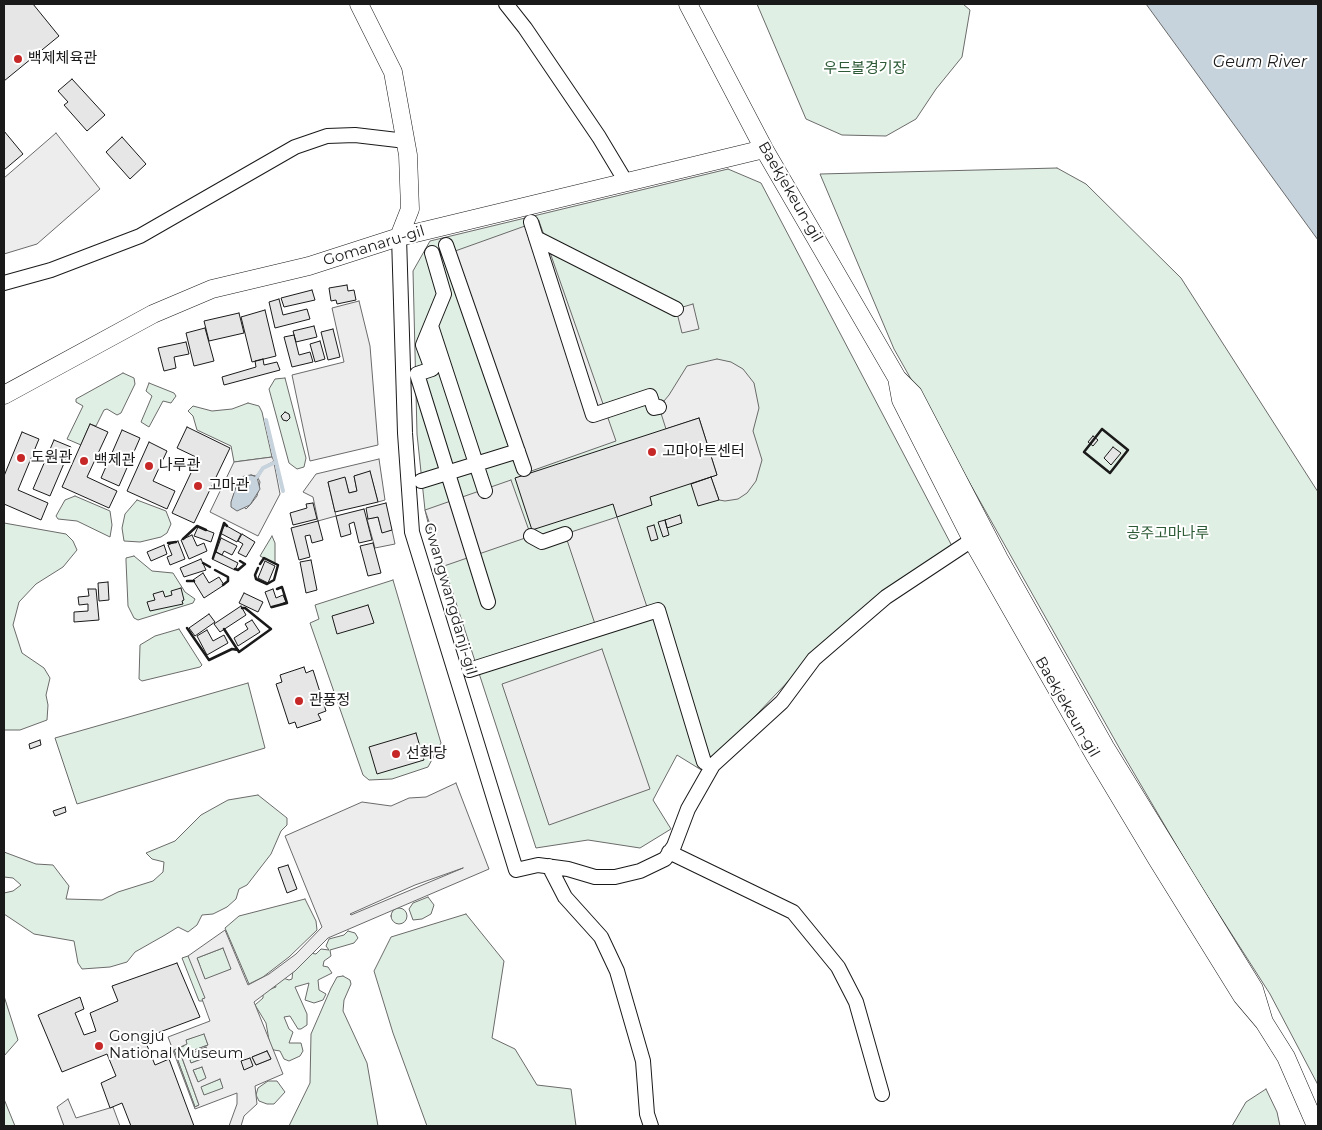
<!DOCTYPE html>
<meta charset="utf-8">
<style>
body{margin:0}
#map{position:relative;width:1322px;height:1130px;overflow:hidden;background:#fff;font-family:Montserrat,sans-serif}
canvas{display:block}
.frame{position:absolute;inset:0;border:5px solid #1a1a1a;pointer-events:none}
</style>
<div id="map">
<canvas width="1322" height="1130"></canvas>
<div class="frame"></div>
</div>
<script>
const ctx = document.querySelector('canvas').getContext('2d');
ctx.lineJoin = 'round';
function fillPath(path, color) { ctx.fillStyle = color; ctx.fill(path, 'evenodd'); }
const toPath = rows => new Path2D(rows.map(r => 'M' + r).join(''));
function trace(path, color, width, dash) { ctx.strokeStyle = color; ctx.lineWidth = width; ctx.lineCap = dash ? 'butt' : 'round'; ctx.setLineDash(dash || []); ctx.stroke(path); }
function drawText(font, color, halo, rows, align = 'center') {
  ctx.font = font + ' Montserrat,"Noto Sans KR",sans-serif'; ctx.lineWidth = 4; ctx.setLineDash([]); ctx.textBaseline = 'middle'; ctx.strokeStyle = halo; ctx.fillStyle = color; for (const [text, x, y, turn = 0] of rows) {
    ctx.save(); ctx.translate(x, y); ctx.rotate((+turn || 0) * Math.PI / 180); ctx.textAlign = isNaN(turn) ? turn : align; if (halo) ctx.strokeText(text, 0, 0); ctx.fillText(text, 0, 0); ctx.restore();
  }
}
const green = toPath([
 [757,4,963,4,970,10,962,57,936,89,916,119,886,136,842,135,806,119,757,4],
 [1057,168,1086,184,1181,278,1318,492,1318,1085,1270,994,1195,877,1121,751,894,349,820,174,1057,168],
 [728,169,761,183,952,546,897,581,815,653,703,771,677,755,653,800,671,829,640,848,588,840,536,848,444,566,432,539,425,510,417,434,413,271,430,241,728,169],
 [123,373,134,378,135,384,121,413,117,415,107,409,104,410,96,426,90,424,81,445,67,439,83,406,76,402,76,399,123,373],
 [285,378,306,458,304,467,297,469,289,463,269,389,275,379,285,378],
 [149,383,174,393,176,396,171,403,163,401,149,427,141,422,152,396,146,391,149,383],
 [248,403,259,406,262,412,272,457,234,462,231,446,197,430,193,416,188,411,193,406,212,411,232,409,248,403],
 [75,496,110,511,112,525,110,537,77,521,58,519,56,516,65,500,75,496],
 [137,500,166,511,171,524,167,533,161,537,140,542,124,541,122,528,125,514,137,500],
 [4,523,66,534,73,541,77,550,63,567,36,584,19,602,13,625,22,653,44,668,50,678,46,695,48,705,47,720,20,730,4,730,4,523],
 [272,536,275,543,275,564,260,556,272,536],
 [134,556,152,571,173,573,185,592,195,599,193,603,138,620,134,618,128,606,126,561,126,558,134,556],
 [393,580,441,743,428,767,392,779,369,780,363,775,310,623,319,619,315,605,393,580],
 [179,629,202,665,200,667,142,681,139,679,140,645,155,636,179,629],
 [248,683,265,748,77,804,55,738,248,683],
 [258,795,287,818,287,825,281,831,271,854,247,885,239,889,236,899,227,907,213,914,202,915,197,925,188,932,178,927,165,935,135,952,127,962,110,967,82,969,78,963,74,941,34,934,4,914,4,893,13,891,21,885,13,878,4,877,4,852,36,864,53,865,69,886,66,899,102,900,118,892,153,881,163,872,164,862,152,859,146,853,175,841,201,815,228,800,258,795],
 [428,897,434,905,431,914,422,919,413,920,409,909,413,903,428,897],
 [305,899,316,921,317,930,289,957,263,977,249,984,225,928,239,916,305,899],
 '391 916a8 8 0 1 1 16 0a8 8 0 1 1-16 0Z',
 [466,914,504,961,492,1038,515,1049,537,1085,571,1089,576,1126,427,1126,393,1033,374,971,391,937,466,914],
 [348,931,355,933,358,938,354,943,330,950,331,956,324,961,323,966,328,967,332,973,318,980,319,990,326,994,323,1000,314,1003,305,1000,309,983,295,987,307,1014,307,1025,301,1029,298,1029,290,1016,284,1017,289,1029,293,1032,289,1043,301,1043,303,1051,300,1056,289,1061,284,1059,280,1051,274,1050,270,1046,266,1023,255,1005,263,998,263,992,276,987,275,984,283,978,289,980,292,979,293,969,309,953,316,954,321,949,329,950,326,946,329,939,344,935,348,931],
 [223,948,232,969,205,980,200,967,210,995,203,1001,199,1001,182,958,188,956,200,966,197,958,223,948],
 [343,976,350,980,351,984,344,1000,343,1011,367,1063,378,1126,289,1126,310,1083,311,1034,331,988,337,977,343,976],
 [4,996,18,1040,4,1056,4,996],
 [204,1033,208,1045,181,1055,199,1105,195,1107,174,1050,184,1046,186,1040,204,1033],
 [206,1047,210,1056,191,1063,188,1055,206,1047],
 [202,1067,207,1079,198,1082,193,1070,202,1067],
 [220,1079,224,1088,204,1096,200,1087,220,1079],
 [268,1081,277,1081,285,1092,274,1104,267,1104,259,1101,256,1095,258,1088,268,1081],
 [1266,1089,1277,1112,1280,1126,1232,1126,1246,1102,1266,1089],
 [4,1099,15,1126,4,1126,4,1099]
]);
fillPath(green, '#e0efe3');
trace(green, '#6a6a6a', 1);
const parking = toPath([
 [56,133,100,189,37,244,4,254,4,178,56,133],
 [539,221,616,441,520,475,444,255,539,221],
 [359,301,370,346,378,445,310,461,292,375,344,362,332,308,359,301],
 [693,304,699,329,682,333,676,309,693,304],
 [717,359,731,362,743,369,754,383,759,408,753,431,762,460,756,481,747,493,738,499,725,501,719,500,711,477,717,475,699,418,666,429,659,407,669,395,687,366,717,359],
 [272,457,274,461,262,468,256,476,251,475,238,486,233,497,246,509,250,505,257,496,260,482,258,478,263,469,274,463,280,494,258,536,210,512,234,462,272,457],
 [379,459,385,500,378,502,370,472,354,476,357,491,349,493,345,478,328,482,336,516,318,521,313,497,303,492,316,474,379,459],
 [511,480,531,536,444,566,425,510,511,480],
 [378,517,382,532,392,530,395,544,375,548,367,519,378,517],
 [617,517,650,616,598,633,565,534,617,517],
 [602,649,650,789,549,825,502,684,602,649],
 [456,783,489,869,328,938,295,971,254,1002,283,1074,255,1086,257,1104,244,1116,241,1126,229,1126,237,1104,237,1093,195,1109,168,1037,210,1021,202,999,205,998,188,956,225,930,248,985,269,974,296,954,322,927,285,836,362,802,391,806,409,798,426,797,456,783],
 [463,868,351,915,350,914,415,885,463,868],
 [223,948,231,969,205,979,197,958,223,948],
 [204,1034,208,1045,181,1055,199,1105,195,1107,174,1050,187,1044,186,1040,204,1034],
 [206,1047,210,1056,191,1063,188,1055,206,1047],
 [267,1051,271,1059,256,1065,252,1057,267,1051],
 [202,1067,206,1078,198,1082,193,1070,202,1067],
 [220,1079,223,1088,204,1095,201,1087,220,1079],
 [68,1099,76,1118,113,1107,120,1126,64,1126,57,1107,68,1099]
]);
fillPath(parking, '#ededed');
trace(parking, '#6a6a6a', 1);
const water = toPath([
 [1146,4,1318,4,1318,240,1146,4],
 [251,475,257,477,260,489,250,505,237,511,231,507,231,502,238,481,244,476,251,475]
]);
fillPath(water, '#c6d2dc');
trace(water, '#6a6a6a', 1);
trace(toPath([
 [266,420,283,491],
 [257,477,263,468,276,462]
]), '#c6d2dc', 4);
const building = toPath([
 [4,4,33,4,59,36,4,81,4,4],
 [72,79,105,115,87,131,64,105,68,102,58,91,72,79],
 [4,131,23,154,4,170,4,131],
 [122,137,146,164,130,179,106,152,122,137],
 [347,285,348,291,354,290,356,300,337,304,336,300,331,301,329,288,347,285],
 [312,290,315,300,284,307,281,298,312,290],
 [279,299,283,315,307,309,310,319,275,328,269,302,279,299],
 [265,310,276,356,252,362,241,317,265,310],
 [239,313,244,333,209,341,204,321,239,313],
 [314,326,317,337,296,342,293,331,314,326],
 [205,328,214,361,194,366,186,333,205,328],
 [333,329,340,357,328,360,321,332,333,329],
 [294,335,299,355,310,352,313,362,292,367,284,337,294,335],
 [320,341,325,359,315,362,310,344,320,341],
 [186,342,189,354,174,357,176,368,164,371,158,348,186,342],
 [263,359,264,365,277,362,280,370,224,385,222,377,256,367,255,361,263,359],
 [285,412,289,414,290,418,287,421,283,420,281,416,285,412],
 [699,418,717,475,650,497,652,505,617,517,613,504,532,530,515,478,699,418],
 [90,424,108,432,87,477,117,491,109,508,62,487,90,424],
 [187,427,230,448,194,523,172,513,198,458,177,448,187,427],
 [122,430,140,438,119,486,101,478,122,430],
 [22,432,39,439,18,490,48,503,41,520,4,504,4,476,22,432],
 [1093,436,1098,440,1093,446,1088,442,1093,436],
 [54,440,71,447,50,496,33,489,54,440],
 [149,442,167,451,153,481,175,491,167,509,127,491,149,442],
 [1113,447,1121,453,1111,465,1104,458,1113,447],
 [370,471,378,502,335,512,328,482,345,477,349,493,357,491,354,476,370,471],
 [711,477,719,500,698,506,691,484,711,477],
 [313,503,317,519,293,525,290,513,307,508,306,504,313,503],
 [386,503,392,530,382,533,378,517,368,519,366,508,386,503],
 [364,509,372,540,359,543,354,522,349,524,351,534,341,537,336,516,364,509],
 [680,515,682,523,667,528,665,520,680,515],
 [665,520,669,535,663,537,658,522,665,520],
 [318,521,323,540,312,543,310,535,305,536,310,557,299,560,291,528,318,521],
 [225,525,241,534,237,542,220,533,225,525],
 [654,525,658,539,651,541,647,527,654,525],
 [198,527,214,533,211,542,194,536,198,527],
 [242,534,255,542,246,557,238,553,243,544,238,541,242,534],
 [192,535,197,546,204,543,207,551,189,559,181,540,192,535],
 [221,538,237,546,232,555,224,551,222,555,216,552,221,538],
 [178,541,185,559,170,565,167,557,172,555,168,545,178,541],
 [373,543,381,573,368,576,360,546,373,543],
 [164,545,167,554,151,561,147,552,164,545],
 [216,552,238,563,235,570,212,559,216,552],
 [201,559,206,570,184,577,180,568,201,559],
 [311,560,317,590,306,593,300,562,311,560],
 [265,561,275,566,268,583,258,578,265,561],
 [203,573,209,583,219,577,224,585,204,598,193,580,203,573],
 [108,582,109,600,99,601,98,583,108,582],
 [181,588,184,600,182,601,183,604,150,611,147,602,155,600,153,594,163,591,165,597,172,595,171,591,181,588],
 [88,589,96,589,99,620,74,622,74,612,88,611,88,604,79,605,78,597,89,596,88,589],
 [273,589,276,598,283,595,286,602,271,608,265,592,273,589],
 [244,593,263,602,258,612,239,603,244,593],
 [368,605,374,623,337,634,332,616,368,605],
 [241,606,246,615,220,632,214,624,241,606],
 [209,614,215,622,195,636,189,628,209,614],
 [252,620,260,632,238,646,234,638,248,629,245,624,252,620],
 [207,630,213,641,224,635,228,643,207,655,197,636,207,630],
 [304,667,306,673,313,670,326,711,318,714,321,720,297,728,295,722,289,724,276,684,282,682,280,675,304,667],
 [416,733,424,760,377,774,369,747,416,733],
 [40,740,41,745,30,749,29,744,40,740],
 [65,807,66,812,55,816,53,811,65,807],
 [288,865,297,889,287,893,278,868,288,865],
 [177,963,200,1017,144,1038,155,1065,169,1059,194,1126,131,1126,122,1103,110,1108,101,1083,116,1076,107,1054,62,1072,38,1015,80,997,84,1009,75,1013,84,1035,96,1031,90,1013,118,1001,112,986,177,963],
 [267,1051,271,1059,256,1065,252,1057,267,1051],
 [250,1058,253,1066,244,1070,241,1061,250,1058]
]);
fillPath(building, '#e6e6e6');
trace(building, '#1a1a1a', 1);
const minor = toPath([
 [506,4,525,28,599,137,626,182],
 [531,222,593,415,650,396,654,408,659,407],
 [399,237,405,433,412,532,516,870,538,865,568,869,595,877,615,877,640,871,665,859,674,846,688,809,713,765,782,702,814,659,886,597,972,540],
 [536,238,676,309],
 [446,245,524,469],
 [432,253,444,294,423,345,432,369,417,374,488,602],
 [4,283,51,270,140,236,295,147,327,136,355,135,406,141],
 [431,326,485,491],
 [421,481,518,451],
 [531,536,542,542,565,534],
 [469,670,658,610,704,762],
 [669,852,793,912,838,967,856,1002,882,1094],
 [549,866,565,897,601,937,617,971,643,1061,647,1114,651,1126]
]);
const major = toPath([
 [359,4,393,72,408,155,410,209,399,237],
 [688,4,764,149,897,378,913,394,999,559,1105,747,1254,989,1264,1022],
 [897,378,901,400,972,540,1094,754,1157,859,1242,996,1264,1022,1286,1057,1316,1126],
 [4,395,153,314,212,289,309,266,399,237,764,149]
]);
trace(minor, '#1a1a1a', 16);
trace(major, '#1a1a1a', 19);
trace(minor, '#fff', 14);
trace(major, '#fff', 18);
trace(toPath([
 [1102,429,1128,450,1110,473,1084,452,1102,429],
 [183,539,197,526,206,530],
 [168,543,176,542],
 [213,558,224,523,227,526],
 [203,563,210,567],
 [258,568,255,575,256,579,267,584,274,580,278,565,264,558,260,564],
 [235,569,238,570,245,564,240,561],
 [215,570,228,577,228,581,223,585],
 [187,581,194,581],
 [272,607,287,603,282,587,277,589],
 [187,628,209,660,232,649,238,650],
 [224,629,239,652,271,629,245,608,242,608]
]), '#1a1a1a', 2.5);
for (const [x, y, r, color] of [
 [18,59,5,"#c62828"],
 [652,452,5,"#c62828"],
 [21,458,5,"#c62828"],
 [84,461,5,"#c62828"],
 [149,466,5,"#c62828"],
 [198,486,5,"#c62828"],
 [299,701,5,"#c62828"],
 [396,754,5,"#c62828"],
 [99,1046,5,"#c62828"]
]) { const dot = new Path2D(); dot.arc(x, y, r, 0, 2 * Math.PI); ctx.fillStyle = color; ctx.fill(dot); trace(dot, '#fff', 2); }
drawText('15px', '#1a1a1a', '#fff', [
 ["백제체육관",28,59],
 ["고마아트센터",662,452],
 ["도원관",31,458],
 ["백제관",94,461],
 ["나루관",159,466],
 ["고마관",208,486],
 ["관풍정",309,701],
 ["선화당",406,754],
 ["Gongju",109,1037],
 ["National Museum",109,1054]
], 'left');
drawText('15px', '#2b5a34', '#fff', [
 ["우드볼경기장",865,69],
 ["공주고마나루",1168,534]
]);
drawText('15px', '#1a1a1a', '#fff', [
 ["Baekjekeun-gil",790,192,60],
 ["Gomanaru-gil",374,246,-17],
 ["Gwangwangdanji-gil",450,599,74],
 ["Baekjekeun-gil",1067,707,60]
]);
drawText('italic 16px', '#1a1a1a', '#fff', [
 ["Geum River",1260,62]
]);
</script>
